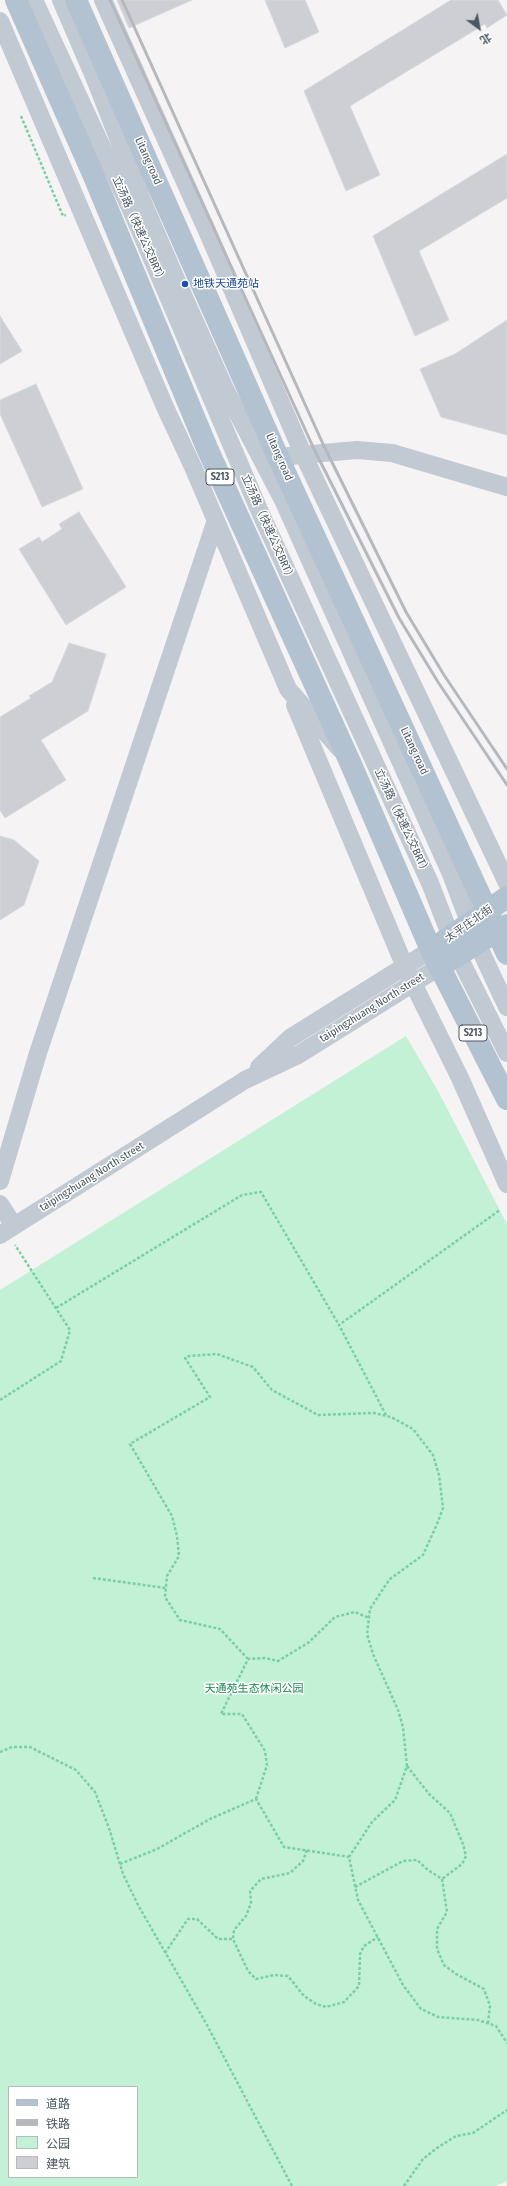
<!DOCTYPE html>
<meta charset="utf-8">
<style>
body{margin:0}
#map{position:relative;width:507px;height:2186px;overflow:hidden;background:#f5f3f3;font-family:"Fira Sans Condensed","Noto Sans SC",sans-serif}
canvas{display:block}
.legend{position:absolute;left:8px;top:2086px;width:130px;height:92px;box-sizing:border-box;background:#fff;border:1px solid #b7bbc0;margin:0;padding:5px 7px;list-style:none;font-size:12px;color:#4a5661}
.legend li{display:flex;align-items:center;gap:8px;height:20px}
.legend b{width:20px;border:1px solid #b7bbc0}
.north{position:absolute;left:459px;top:8px;width:40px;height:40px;-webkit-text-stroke:3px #fff;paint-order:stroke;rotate:148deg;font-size:11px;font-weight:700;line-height:16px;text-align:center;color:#4a5661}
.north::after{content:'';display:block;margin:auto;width:14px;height:18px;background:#4a5661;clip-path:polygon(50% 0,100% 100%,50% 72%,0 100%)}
</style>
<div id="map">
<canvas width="507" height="2186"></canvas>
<ul class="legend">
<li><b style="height:5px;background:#b3c2d1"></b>道路</li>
<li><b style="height:5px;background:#b5b8bd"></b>铁路</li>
<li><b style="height:11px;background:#c3f1d5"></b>公园</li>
<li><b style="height:11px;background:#cdcfd5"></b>建筑</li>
</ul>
<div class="north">北</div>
</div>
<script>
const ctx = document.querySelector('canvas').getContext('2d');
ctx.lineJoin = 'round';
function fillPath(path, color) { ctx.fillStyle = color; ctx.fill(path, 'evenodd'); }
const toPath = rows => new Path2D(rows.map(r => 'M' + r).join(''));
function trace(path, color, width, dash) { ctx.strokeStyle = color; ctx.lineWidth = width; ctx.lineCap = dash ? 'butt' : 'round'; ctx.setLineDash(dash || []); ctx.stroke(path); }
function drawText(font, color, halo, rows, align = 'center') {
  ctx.font = font + ' "Fira Sans Condensed","Noto Sans SC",sans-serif'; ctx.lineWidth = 3; ctx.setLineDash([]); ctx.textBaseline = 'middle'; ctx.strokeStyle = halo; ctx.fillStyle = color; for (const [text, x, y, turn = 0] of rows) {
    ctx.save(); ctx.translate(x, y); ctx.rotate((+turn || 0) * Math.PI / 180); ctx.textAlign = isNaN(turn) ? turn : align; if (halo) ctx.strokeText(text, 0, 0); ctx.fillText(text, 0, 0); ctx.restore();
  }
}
fillPath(toPath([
 [406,1036,438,1091,507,1224,507,2181,496,2186,0,2186,0,1290],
 [9,2087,137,2087,137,2177,9,2177]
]), '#c3f1d5');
const building = toPath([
 [117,0,192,0,129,28,117,0],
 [265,0,305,0,319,32,285,48,265,0],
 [451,0,498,0,507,15,487,28,485,24,350,106,380,175,346,191,304,91,451,0],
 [507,154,507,198,419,251,449,320,415,336,373,236,507,154],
 [0,316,22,351,0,364,0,316],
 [507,320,507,435,441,417,420,369,455,354,507,320],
 [36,384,83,489,42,507,0,414,0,400,36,384],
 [79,512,126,587,66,625,19,549,39,537,42,542,62,529,59,524,79,512],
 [69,643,106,654,88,711,41,740,66,780,5,818,0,810,0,717,31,698,29,696,52,682,69,643],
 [0,836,14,840,39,861,24,905,0,920,0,836]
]);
fillPath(building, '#cdcfd5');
trace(building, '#d7d9de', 1);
trace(toPath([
 [21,116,63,216,66,215],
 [56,1308,242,1195,261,1192,339,1325],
 [0,1400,61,1361,70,1330,15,1245],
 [386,1415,339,1325,500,1210],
 [93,1578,166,1588],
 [248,1659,220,1629,180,1620,165,1597,167,1576,179,1556,177,1536,172,1516,130,1444,210,1397,185,1358,189,1356,217,1354,253,1367,272,1390,318,1415,374,1413,391,1417,413,1429,433,1455,439,1475,443,1508,437,1524,423,1555,390,1579,385,1586,370,1609,367,1634,373,1654,398,1710,403,1727,407,1766,395,1800,372,1822,349,1857,358,1900,403,1985,421,2009,438,2017,478,2020,496,2026,507,2043],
 [0,1752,12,1747,30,1747,76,1770,95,1792,109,1828,123,1874,138,1905,207,2025,292,2186],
 [407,1766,429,1794,450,1813,463,1844,466,1856,462,1864,442,1879],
 [256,1799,267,1765,265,1751,242,1714,221,1714,248,1659,265,1658,278,1661,308,1643,335,1617,355,1612,369,1618],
 [307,1850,303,1861,290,1873,261,1879,250,1891,251,1903,246,1916,234,1930,233,1939,248,1971,256,1979,274,1975,288,1976,304,1996,316,2004,326,2007,344,2002,359,1986,360,1954,364,1946,378,1937],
 [120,1864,157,1849,210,1819,256,1799,284,1847,349,1857],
 [355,1887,403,1861,417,1860,428,1870,442,1879,447,1912,437,1929,437,1949,444,1965,456,1974,484,1989,490,2006,488,2023],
 [165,1953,188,1919,197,1919,218,1939,233,1939],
 [404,2186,423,2159,437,2148,456,2136,473,2133,507,2110]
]), '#7ad0a6', 2.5, [3, 2]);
trace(toPath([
 [34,0,132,212,260,512,430,883,458,955,507,1053],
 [61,0,95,79,145,207,180,288,225,389,283,500,451,874,477,943,507,1007],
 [103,0,208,233,303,454,507,883],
 [0,21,165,407,193,467,288,689,340,749],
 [278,457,357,450,392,453,507,487],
 [295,705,405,967,460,1078,507,1184],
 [259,1067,290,1038,431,950],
 [0,1181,38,1053,215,523],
 [0,1204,14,1226],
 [0,1235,245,1080,298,1055,439,967]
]), '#c1cad2', 18);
trace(toPath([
 [16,0,93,174,207,448,350,762,431,950,507,1099],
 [76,0,278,457,507,954],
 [431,950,507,897],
 [439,967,507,925]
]), '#b3c2d1', 22);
trace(toPath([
 [110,0,314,449,399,618,438,682,507,785],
 [122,0,323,444,406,612,444,675,507,769]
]), '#b5b8bd', 3);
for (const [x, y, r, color] of [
 [185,284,4,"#1a4fb4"]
]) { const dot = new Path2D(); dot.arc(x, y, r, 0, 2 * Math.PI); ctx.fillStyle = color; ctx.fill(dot); trace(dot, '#fff', 1.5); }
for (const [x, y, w] of [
 [220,477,28],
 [473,1033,28]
]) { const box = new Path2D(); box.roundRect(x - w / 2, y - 8, w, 16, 3); ctx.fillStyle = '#fff'; ctx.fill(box); trace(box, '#4a5661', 1); }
drawText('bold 10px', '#4a5661', null, [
 ["S213",220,477],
 ["S213",473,1033]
]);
drawText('11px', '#4a5661', '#fff', [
 ["Litang road",148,161,66],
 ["立汤路（快速公交BRT）",139,230,66],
 ["Litang road",279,457,66],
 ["立汤路（快速公交BRT）",268,528,66],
 ["Litang road",414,751,65],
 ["立汤路（快速公交BRT）",402,822,65],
 ["太平庄北街",469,924,-35],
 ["taipingzhuang North street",372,1008,-32],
 ["taipingzhuang North street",92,1177,-32]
]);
drawText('11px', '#164399', '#fff', [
 ["地铁天通苑站",193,284]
], 'left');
drawText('11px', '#17864f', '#fff', [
 ["天通苑生态休闲公园",254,1689]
]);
</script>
